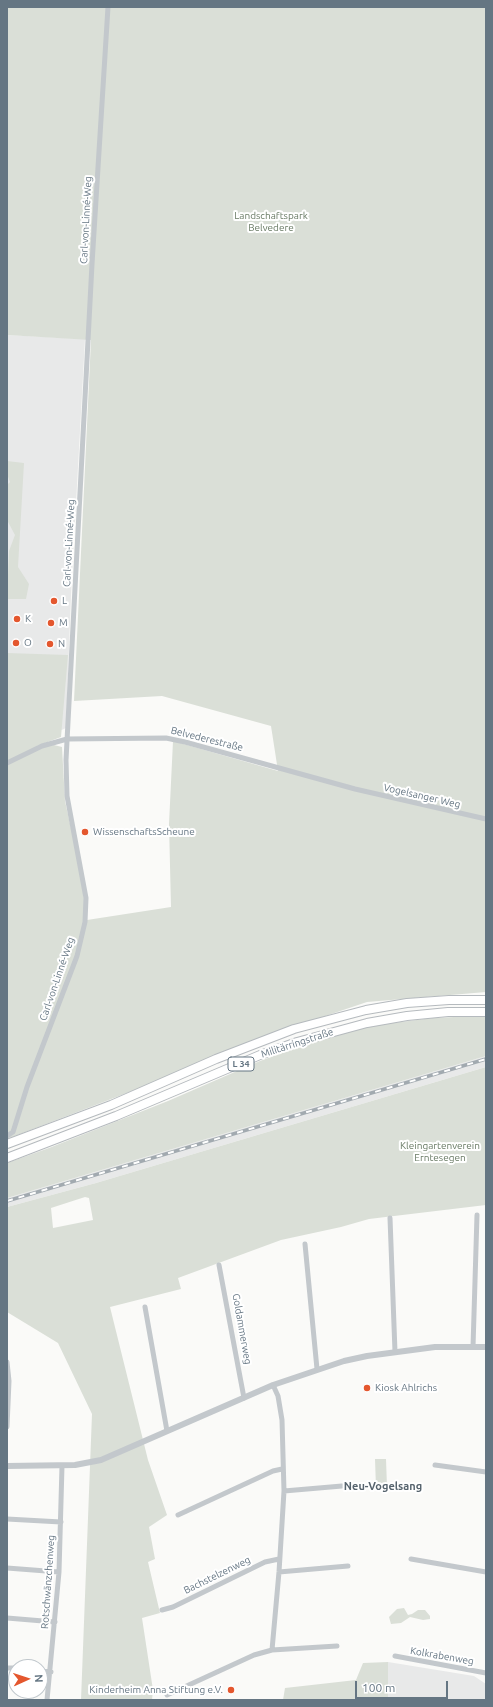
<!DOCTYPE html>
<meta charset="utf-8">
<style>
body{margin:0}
#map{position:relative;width:493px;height:1707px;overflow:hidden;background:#fafaf8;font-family:Ubuntu,sans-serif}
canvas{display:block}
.frame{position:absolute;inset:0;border:8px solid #657683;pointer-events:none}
.north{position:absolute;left:8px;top:1659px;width:40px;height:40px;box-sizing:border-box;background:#fff;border:1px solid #c1c8cd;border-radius:50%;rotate:87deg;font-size:11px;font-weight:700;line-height:16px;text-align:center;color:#657683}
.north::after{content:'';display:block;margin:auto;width:14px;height:18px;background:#e4572e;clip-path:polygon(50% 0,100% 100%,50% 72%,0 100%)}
.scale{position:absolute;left:355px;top:1681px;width:93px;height:18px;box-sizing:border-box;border:2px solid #657683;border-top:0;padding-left:5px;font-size:12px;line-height:14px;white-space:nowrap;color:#657683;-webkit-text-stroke:3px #fff;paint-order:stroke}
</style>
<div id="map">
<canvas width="493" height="1707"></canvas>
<div class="frame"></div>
<div class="north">N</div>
<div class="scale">100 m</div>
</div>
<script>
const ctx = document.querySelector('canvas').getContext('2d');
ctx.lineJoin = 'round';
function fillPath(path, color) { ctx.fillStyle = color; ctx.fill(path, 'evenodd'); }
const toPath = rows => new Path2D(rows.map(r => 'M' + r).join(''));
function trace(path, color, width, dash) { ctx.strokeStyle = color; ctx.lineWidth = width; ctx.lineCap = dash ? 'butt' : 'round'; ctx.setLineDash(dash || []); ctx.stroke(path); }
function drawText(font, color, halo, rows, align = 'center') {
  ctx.font = font + ' Ubuntu,sans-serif'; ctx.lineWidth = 4; ctx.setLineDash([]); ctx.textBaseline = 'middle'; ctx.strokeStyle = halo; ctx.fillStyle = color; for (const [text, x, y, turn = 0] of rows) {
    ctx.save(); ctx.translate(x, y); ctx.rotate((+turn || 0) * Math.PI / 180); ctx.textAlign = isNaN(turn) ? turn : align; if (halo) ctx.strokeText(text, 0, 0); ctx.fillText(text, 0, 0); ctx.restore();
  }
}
fillPath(toPath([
 [7,335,85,339,71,595,66,728,7,754],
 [486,1056,486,1067,96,1183,7,1207,7,1198],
 [388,1662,474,1676,486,1684,486,1700,388,1700]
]), '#e8e9e9');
fillPath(toPath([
 [7,7,486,7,486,992,367,1002,248,1042,145,1086,7,1139,7,653,68,655,61,737,37,746,54,745,62,747,65,801,80,869,87,920,171,907,169,824,173,741,278,771,271,726,162,696,74,701,91,340,7,335],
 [7,461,24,463,18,567,29,584,26,599,7,599,9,551,15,535,7,520,7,485,10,482,7,474],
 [475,1016,486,1016,486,1056,7,1198,7,1163,49,1148,168,1101,260,1061,307,1044,352,1030,392,1023,433,1018],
 [486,1067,486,1205,369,1219,341,1227,281,1240,178,1278,181,1289,110,1307,148,1460,167,1515,149,1527,155,1559,148,1562,160,1613,142,1618,153,1690,152,1700,81,1700,92,1414,58,1343,7,1312,7,1207,96,1183],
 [85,1197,89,1198,93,1220,53,1228,51,1208],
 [375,1459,386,1459,387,1487,376,1488],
 [404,1608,408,1615,412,1614,418,1610,425,1610,430,1616,430,1619,423,1620,410,1617,401,1623,391,1624,389,1617,397,1609],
 [388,1662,388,1700,283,1700,285,1688,356,1680,363,1663]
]), '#dadfd7');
const primary = toPath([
 [7,1144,111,1105,216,1059,294,1029,366,1010,407,1003,449,1000,486,1000],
 [7,1158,116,1116,260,1055,297,1042,367,1023,407,1016,448,1012,486,1012]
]);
trace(primary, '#b5babe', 10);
trace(toPath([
 [7,763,42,746,67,739,166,738,185,742,355,789,486,819],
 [7,1136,13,1132,27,1087,77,956,85,922,86,898,67,796,66,760,92,264,108,7],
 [390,1218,395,1352],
 [305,1244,317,1369],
 [219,1265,244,1398],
 [145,1307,167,1431],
 [473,1347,477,1215],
 [7,1362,9,1381,7,1427],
 [435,1465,486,1472],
 [284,1491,342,1486],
 [178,1515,273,1471,282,1469],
 [7,1519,61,1522],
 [411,1559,486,1572],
 [7,1568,59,1572],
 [279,1572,348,1566],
 [162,1610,173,1607,265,1562,279,1559],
 [7,1618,55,1622],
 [272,1650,337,1646],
 [395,1656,486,1673],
 [7,1668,16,1668],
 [40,1671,51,1672],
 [167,1695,254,1655,272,1650,279,1572,284,1491,282,1420,278,1396,273,1385],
 [47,1700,59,1572,62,1466]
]), '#c3c8cc', 5);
trace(toPath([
 [7,1466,75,1465,101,1460,273,1385,344,1361,367,1356,435,1347,486,1347]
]), '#c3c8cc', 6);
trace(primary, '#fff', 8);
const rail = toPath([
 [7,1201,486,1059]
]);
trace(rail, '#a2aab0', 3.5);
trace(rail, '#fff', 2, [6]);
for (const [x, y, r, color] of [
 [54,601,4,"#e4572e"],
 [17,619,4,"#e4572e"],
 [51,623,4,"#e4572e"],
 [16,643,4,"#e4572e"],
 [50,644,4,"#e4572e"],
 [85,832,4,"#e4572e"],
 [367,1388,4,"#e4572e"],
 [231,1690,4,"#e4572e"]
]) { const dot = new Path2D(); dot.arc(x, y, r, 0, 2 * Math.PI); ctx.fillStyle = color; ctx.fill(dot); trace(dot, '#fff', 1.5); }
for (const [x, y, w] of [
 [241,1064,26]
]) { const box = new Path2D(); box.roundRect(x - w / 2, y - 7, w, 14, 3); ctx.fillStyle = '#fff'; ctx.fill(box); trace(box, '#657683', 1); }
drawText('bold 9px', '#657683', null, [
 ["L 34",241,1064]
]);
drawText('10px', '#687a64', '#fff', [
 ["Landschaftspark",271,216],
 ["Belvedere",271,228],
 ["Kleingartenverein",440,1146],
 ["Erntesegen",440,1158]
]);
drawText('10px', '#657683', '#fff', [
 ["Carl-von-Linné-Weg",86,220,-87],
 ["Carl-von-Linné-Weg",69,543,-87],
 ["Belvederestraße",207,739,14],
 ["Vogelsanger Weg",422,796,13],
 ["Carl-von-Linné-Weg",57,979,-71],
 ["Militärringstraße",297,1043,-18],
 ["Goldammerweg",242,1329,80],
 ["Bachstelzenweg",217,1575,-26],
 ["Rotschwänzchenweg",48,1582,-86],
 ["Kolkrabenweg",442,1656,10]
]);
drawText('10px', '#657683', '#fff', [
 ["L",62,601],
 ["K",25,619],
 ["M",59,623],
 ["O",24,643],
 ["N",58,644],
 ["WissenschaftsScheune",93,832],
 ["Kiosk Ahlrichs",375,1388],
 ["Kinderheim Anna Stiftung e.V.",223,1690,"right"]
], 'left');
drawText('bold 11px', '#57646e', '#fff', [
 ["Neu-Vogelsang",383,1486]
]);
</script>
